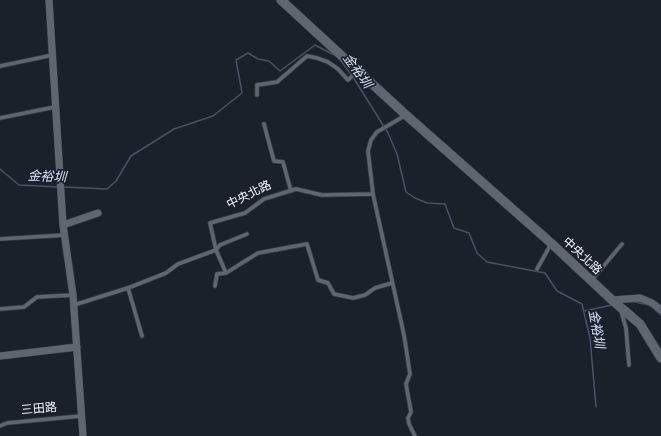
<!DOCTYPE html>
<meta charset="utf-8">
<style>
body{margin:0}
canvas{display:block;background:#1a212b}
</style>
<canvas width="661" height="436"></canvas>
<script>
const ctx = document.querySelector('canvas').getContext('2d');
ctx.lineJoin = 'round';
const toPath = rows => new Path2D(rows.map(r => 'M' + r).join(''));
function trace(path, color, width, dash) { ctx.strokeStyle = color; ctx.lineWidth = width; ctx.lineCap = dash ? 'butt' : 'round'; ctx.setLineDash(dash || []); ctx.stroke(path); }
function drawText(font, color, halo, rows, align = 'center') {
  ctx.font = font + ' Rubik,"Noto Sans TC",sans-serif'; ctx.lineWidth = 3.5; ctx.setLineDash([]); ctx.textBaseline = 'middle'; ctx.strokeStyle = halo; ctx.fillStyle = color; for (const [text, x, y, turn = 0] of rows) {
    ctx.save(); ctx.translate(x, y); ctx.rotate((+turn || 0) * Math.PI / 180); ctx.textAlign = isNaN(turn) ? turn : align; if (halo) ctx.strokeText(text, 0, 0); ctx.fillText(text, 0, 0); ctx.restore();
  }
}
trace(toPath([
 [341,61,353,77,388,133,397,154,406,192,415,198,427,203,445,204,454,228,469,233,477,253,487,262,545,273,557,291,582,304,590,338,596,407],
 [0,169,19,185,57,187],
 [63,187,107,189,116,181,131,156,174,129,213,116,242,93,236,60,248,53,258,59,269,61,280,71,315,45,336,56],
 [635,302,649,305],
 [655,310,661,315],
 [584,311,612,305]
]), '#485166', 1.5);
const lane = toPath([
 [0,66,53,55],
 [257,95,257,85,277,82,307,56,317,58,328,62,338,69,348,80,357,71],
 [406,115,377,132,371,140,368,151,373,194,404,335,410,374,406,384,411,412,408,418,409,424,415,436],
 [0,118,55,107],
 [264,124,274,161,283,162,291,191],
 [247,234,220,245,216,250,226,273,258,253,307,244,318,280,328,283,334,294,353,298,365,295,375,288,392,283],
 [0,239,65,235],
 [537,269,551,244],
 [592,280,622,244],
 [215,286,217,274,226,273],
 [128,288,142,336],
 [74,305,128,288,166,273,178,264,216,250,210,223,245,213,264,199,296,189,322,195,373,194],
 [0,309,24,307,37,297,73,295],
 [621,311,626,328,629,365],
 [0,426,7,423,81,416]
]);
const street = toPath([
 [49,0,63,225,73,295,83,436],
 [63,225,98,213],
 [612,300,640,298,652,303,661,310],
 [0,356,77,347]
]);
const secondary = toPath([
 [281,0,406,115,551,243,612,300,640,324,661,358]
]);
trace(lane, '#393e46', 5);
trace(street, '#393e46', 8);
trace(secondary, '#393e46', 10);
trace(lane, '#5e6672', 3.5);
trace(street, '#5e6672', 7);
trace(secondary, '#5e6672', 9);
drawText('12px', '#f1f5fc', '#1a212b', [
 ["中央北路",249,195,-26],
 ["中央北路",582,256,43],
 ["三田路",39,409,-5]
]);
drawText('italic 13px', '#d3e2f9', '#1a212b', [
 ["金裕圳",357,71,54],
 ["金裕圳",47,177,2],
 ["金裕圳",596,329,80]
]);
</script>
